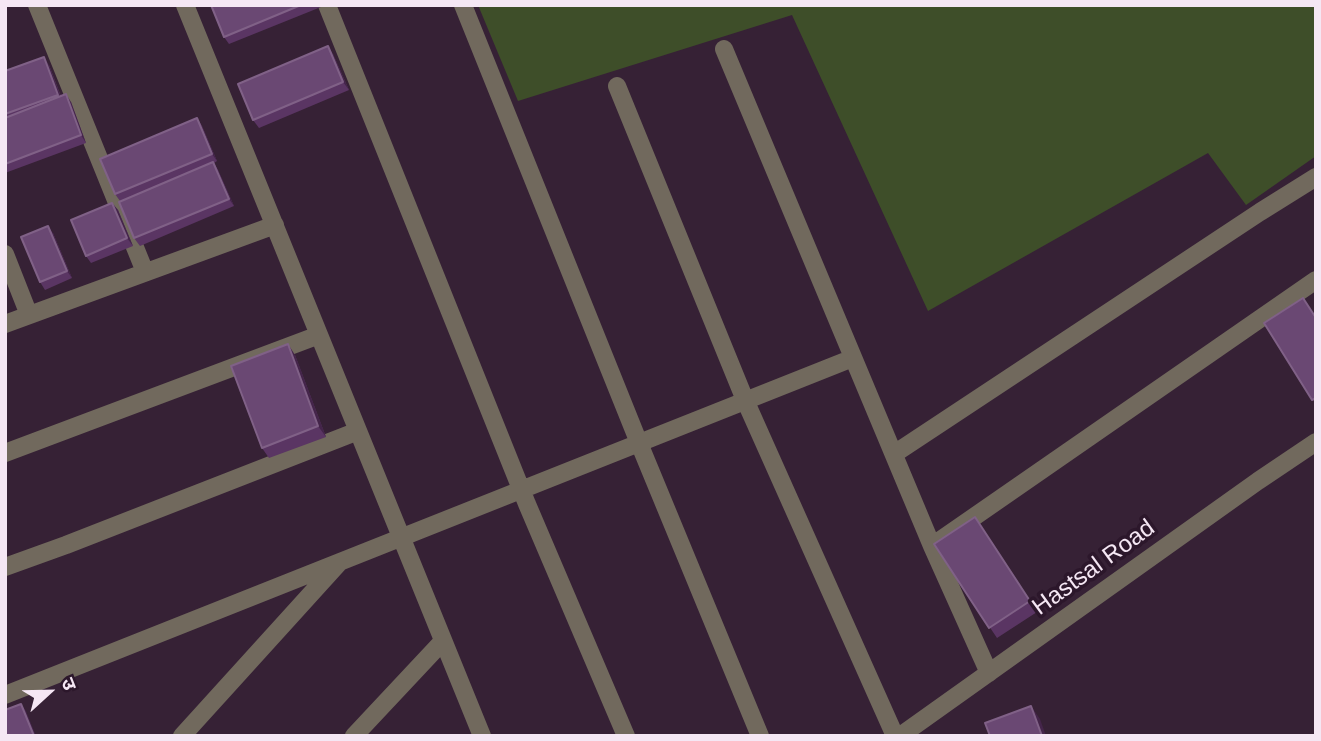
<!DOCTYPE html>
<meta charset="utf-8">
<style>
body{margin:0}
#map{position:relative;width:1321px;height:741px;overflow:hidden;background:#362135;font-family:Helvetica,"Noto Sans Devanagari",sans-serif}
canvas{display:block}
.frame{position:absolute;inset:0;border:7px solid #f5e7f4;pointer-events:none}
.north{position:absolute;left:14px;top:657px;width:70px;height:70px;-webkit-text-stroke:5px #2c172b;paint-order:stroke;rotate:68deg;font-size:19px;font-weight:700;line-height:28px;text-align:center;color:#f5e7f4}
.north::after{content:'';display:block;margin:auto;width:24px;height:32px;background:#f5e7f4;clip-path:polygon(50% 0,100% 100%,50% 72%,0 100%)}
</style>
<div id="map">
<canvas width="1321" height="741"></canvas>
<div class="frame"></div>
<div class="north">उ</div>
</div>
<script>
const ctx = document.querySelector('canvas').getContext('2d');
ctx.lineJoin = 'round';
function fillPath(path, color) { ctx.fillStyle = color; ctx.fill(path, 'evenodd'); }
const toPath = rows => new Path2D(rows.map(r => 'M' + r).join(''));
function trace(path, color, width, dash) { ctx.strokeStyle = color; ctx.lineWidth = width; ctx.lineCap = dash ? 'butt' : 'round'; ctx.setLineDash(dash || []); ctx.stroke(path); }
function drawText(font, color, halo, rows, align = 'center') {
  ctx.font = font + ' Helvetica,sans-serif'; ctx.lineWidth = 7; ctx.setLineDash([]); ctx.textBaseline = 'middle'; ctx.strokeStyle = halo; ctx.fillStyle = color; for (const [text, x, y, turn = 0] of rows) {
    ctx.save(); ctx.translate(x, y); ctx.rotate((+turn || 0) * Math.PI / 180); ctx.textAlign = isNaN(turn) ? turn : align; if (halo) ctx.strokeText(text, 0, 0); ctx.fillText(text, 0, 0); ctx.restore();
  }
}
fillPath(toPath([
 [478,5,1316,5,1316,156,1246,205,1208,153,928,311,792,15,518,101]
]), '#3e4e29');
trace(toPath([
 [37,5,145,272],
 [185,5,482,736],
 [327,5,527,504,626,736],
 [463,5,639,443,760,736],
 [724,49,932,546,989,673],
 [617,86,745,400,895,736],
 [5,254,29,315],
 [5,324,275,225],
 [5,453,319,335],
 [894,454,1260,212,1316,177],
 [932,546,1316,280],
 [5,567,66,545,358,431],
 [5,695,853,358],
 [182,736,338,564],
 [354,736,443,641],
 [900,736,1258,481,1316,442]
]), '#71695d', 18);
fillPath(toPath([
 [211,5,320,5,321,7,229,44,224,37],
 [333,54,349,90,259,128,253,120],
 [49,65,61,96,71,102,86,143,5,173,5,71],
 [197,118,202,126,217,161,214,163,218,170,234,206,140,246,134,238,120,201,115,194],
 [112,203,118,210,133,246,91,263,86,256],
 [53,233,72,278,45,290,40,282],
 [295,355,326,437,269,458,262,448],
 [975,517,1037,612,997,638,934,544]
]), '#5a3563');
fillPath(toPath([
 [328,46,333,54,349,90,343,82],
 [44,57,49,65,63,102,58,95],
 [66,94,71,102,86,143,81,135],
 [197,118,202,126,217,161,212,154],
 [213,162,218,170,234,206,229,199],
 [112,203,118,210,133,246,127,238],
 [48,226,53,233,72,278,67,271],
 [288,344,295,355,326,437,318,426],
 [21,704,26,711,36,736,34,736],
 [1031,706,1040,719,1046,736,1042,736]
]), '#44254a');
const building = toPath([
 [211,5,301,5,224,37,211,5],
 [328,46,343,82,253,120,238,84,328,46],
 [44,57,58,95,5,114,5,71,44,57],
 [66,94,81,135,5,164,5,118,66,94],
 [197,118,212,154,115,194,100,159,197,118],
 [213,162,229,199,134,238,119,202,213,162],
 [112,203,127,238,86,256,71,220,112,203],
 [48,226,67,271,40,282,21,237,48,226],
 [1303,298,1316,318,1316,398,1312,400,1264,323,1303,298],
 [288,344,318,426,262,448,231,366,288,344],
 [975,517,1030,601,989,628,934,544,975,517],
 [21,704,34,736,5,736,5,710,21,704],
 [1031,706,1042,736,990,736,985,723,1031,706]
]);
fillPath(building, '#6a4873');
trace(building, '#806187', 2);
drawText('24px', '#f5e7f4', '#2c172b', [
 ["Hastsal Road",1094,568,-36]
]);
</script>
